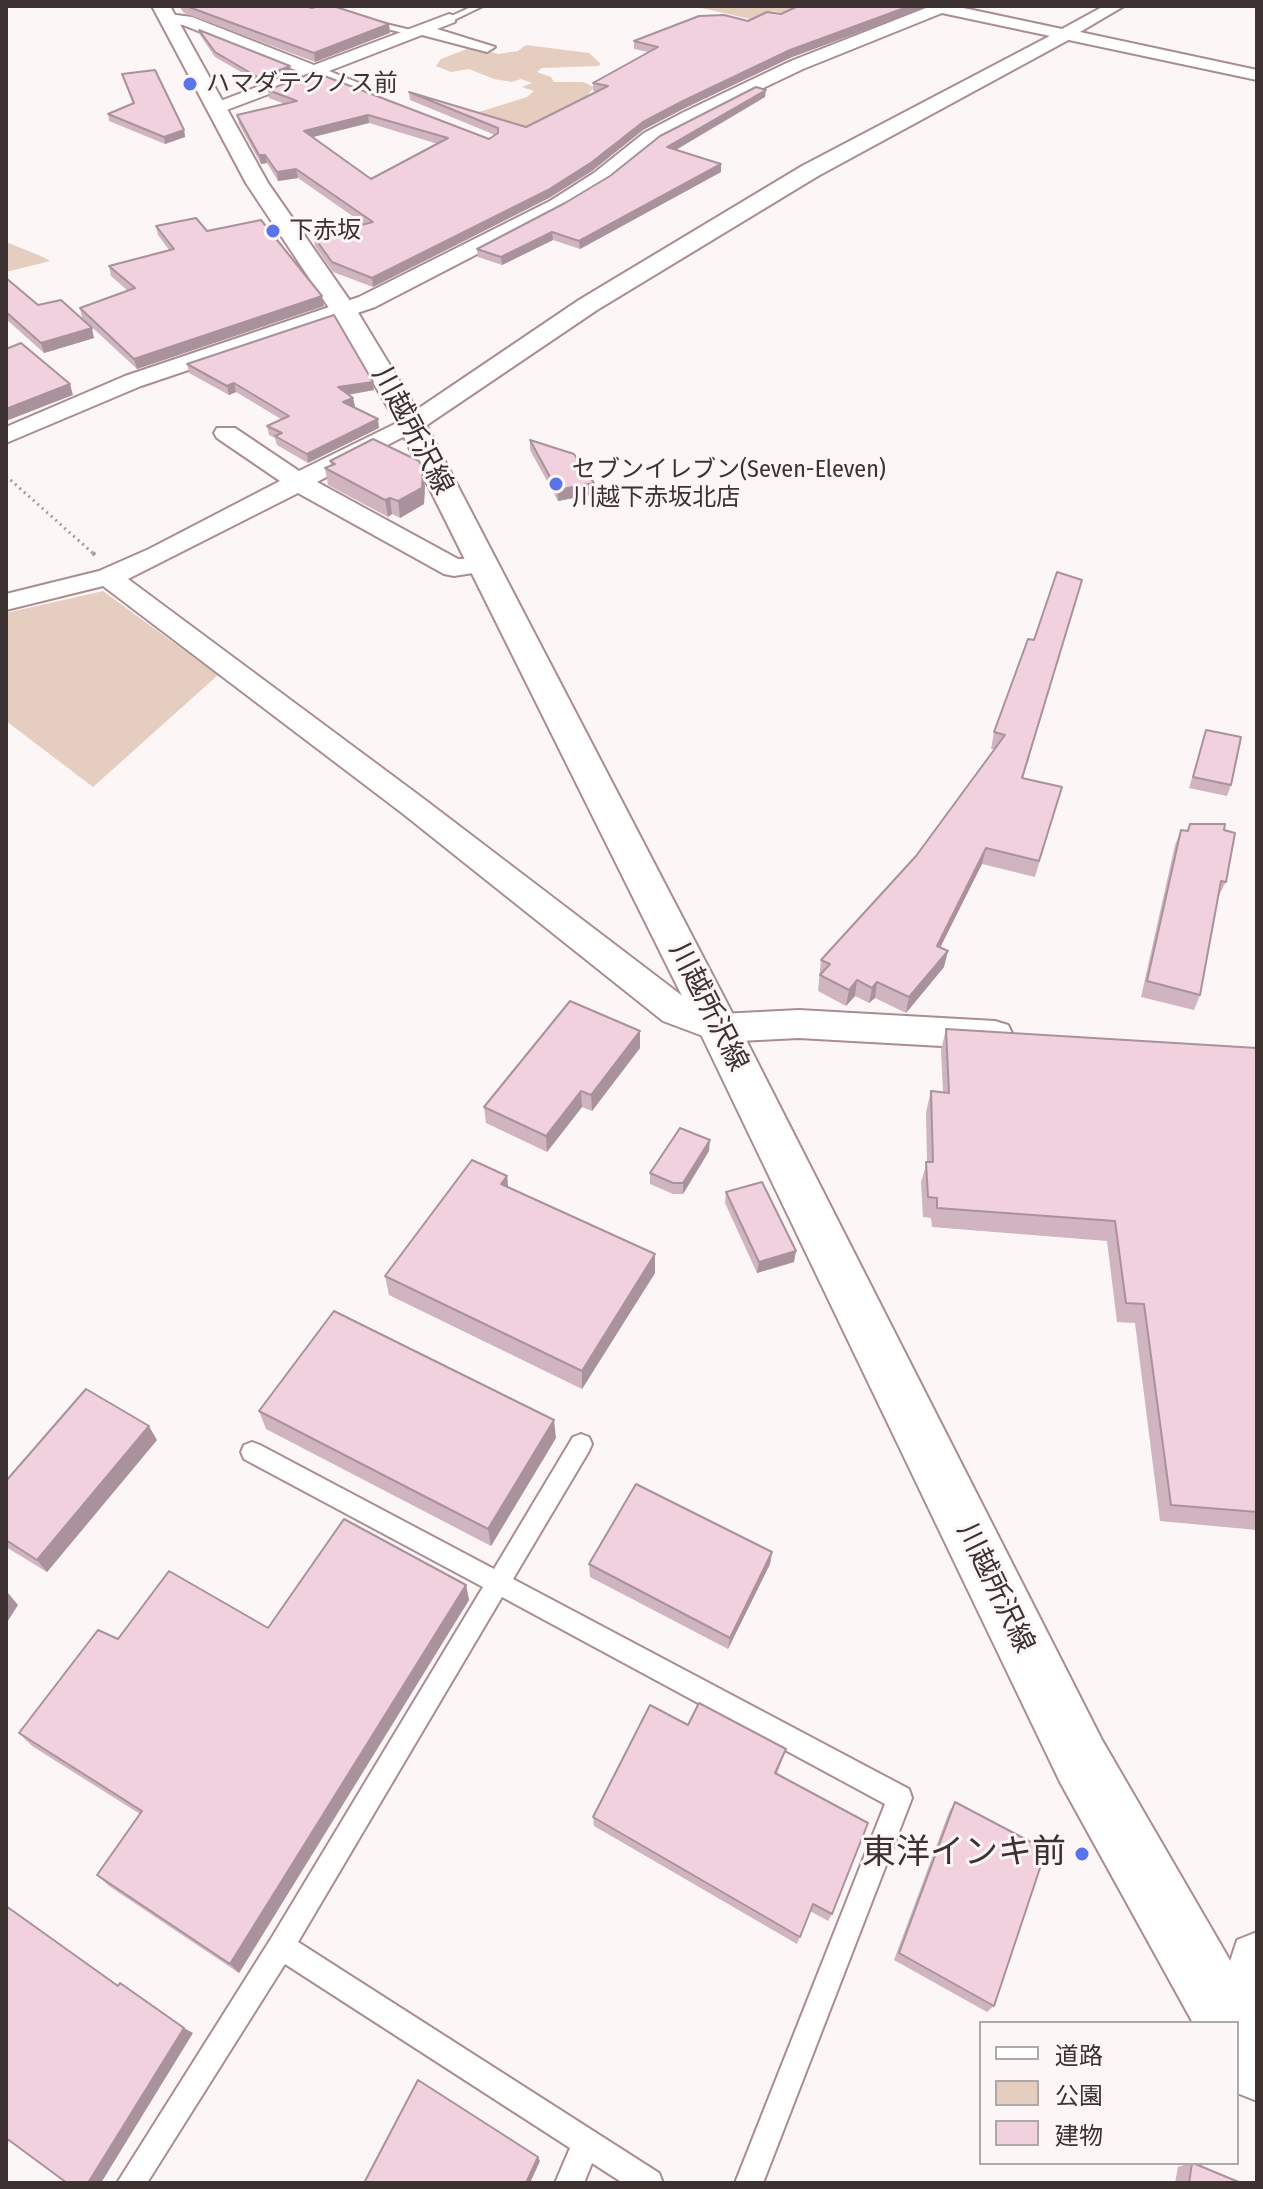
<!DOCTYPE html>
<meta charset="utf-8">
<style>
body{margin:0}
#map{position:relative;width:1263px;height:2189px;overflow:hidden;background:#fcf6f6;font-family:"Fira Sans Condensed","Noto Sans JP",sans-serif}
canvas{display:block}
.frame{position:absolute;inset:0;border:8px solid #3d3131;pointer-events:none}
.legend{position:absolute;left:979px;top:2021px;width:260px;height:144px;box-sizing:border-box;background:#fcf6f6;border:2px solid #b0a7a7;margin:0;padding:10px 14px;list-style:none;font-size:24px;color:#3d3131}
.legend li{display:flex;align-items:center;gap:16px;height:40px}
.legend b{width:40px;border:2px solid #b0a7a7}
</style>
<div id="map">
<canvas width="1263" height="2189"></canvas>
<div class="frame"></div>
<ul class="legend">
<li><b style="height:10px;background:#fff"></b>道路</li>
<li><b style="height:22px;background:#e5cec0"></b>公園</li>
<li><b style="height:22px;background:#f2d1de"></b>建物</li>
</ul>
</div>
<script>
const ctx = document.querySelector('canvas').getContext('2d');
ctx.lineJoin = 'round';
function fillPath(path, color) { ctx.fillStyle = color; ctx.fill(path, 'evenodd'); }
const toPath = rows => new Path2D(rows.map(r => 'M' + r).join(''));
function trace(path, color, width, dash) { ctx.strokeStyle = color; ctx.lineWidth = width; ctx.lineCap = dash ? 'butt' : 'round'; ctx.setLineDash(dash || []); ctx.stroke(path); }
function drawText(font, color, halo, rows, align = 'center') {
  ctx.font = font + ' "Fira Sans Condensed","Noto Sans JP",sans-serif'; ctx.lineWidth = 6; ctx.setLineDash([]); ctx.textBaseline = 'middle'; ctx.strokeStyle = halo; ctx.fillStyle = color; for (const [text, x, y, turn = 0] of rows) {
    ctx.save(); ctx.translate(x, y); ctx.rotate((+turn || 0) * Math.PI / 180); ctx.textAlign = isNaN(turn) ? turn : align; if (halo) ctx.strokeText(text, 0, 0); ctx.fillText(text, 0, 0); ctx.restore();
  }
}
fillPath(toPath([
 [693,6,803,6,824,23,773,11,754,20],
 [526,45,589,53,601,64,598,66,542,68,537,72,551,77,554,82,583,82,594,87,584,100,541,125,495,136,479,112,527,97,534,91,522,87,532,83,521,79,512,82,494,79,469,69,451,72,436,66,441,59,472,47,498,54,518,51],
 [6,242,41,256,50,261,6,272],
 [103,591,218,675,93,787,6,721,6,613]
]), '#e5cec0');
const service = toPath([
 [473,6,483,6,452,21,445,19,473,6],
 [369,20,415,31,416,33,412,35,366,24,369,20],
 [581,1434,589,1437,592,1444,589,1451,513,1579,909,1789,912,1798,763,2183,735,2183,885,1804,502,1597,298,1942,659,2173,663,2183,623,2183,592,2163,584,2183,555,2183,570,2148,285,1964,147,2183,117,2183,272,1937,483,1587,244,1459,241,1452,244,1445,252,1442,260,1445,494,1569,573,1437,581,1434]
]);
const minor = toPath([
 [931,6,954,6,1062,29,1104,6,1124,6,1080,32,1257,70,1257,80,942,13,803,69,696,120,658,141,608,181,564,209,375,307,141,386,6,443,6,427,125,376,359,297,550,201,594,173,644,133,684,112,791,61,931,6],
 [168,14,192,17,314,65,449,14,455,16,455,22,437,29,495,47,487,52,422,35,329,71,369,87,369,95,357,95,314,77,216,114,210,113,210,105,298,71,183,25,162,22,160,19,168,14],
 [411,416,420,418,423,423,420,428,317,482,458,559,492,558,496,564,492,570,454,576,444,574,298,493,128,579,424,799,689,1001,721,1014,799,1010,995,1021,1008,1025,1013,1035,1008,1045,995,1049,799,1038,719,1042,663,1021,402,813,103,586,6,610,6,594,99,571,149,549,280,481,217,438,214,433,217,428,235,428,299,471,411,416],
 [1257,1932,1257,2047,1237,2055,1237,2023,1210,2023,1237,1940,1257,1932]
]);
const tertiary = toPath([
 [1065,28,1075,34,1072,38,818,176,597,310,421,429,411,432,401,429,397,423,579,300,802,166,1065,28]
]);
const primary = toPath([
 [152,6,170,6,268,183,357,311,425,423,740,1028,1102,1740,1253,2000,1257,2009,1257,2101,1237,2093,1237,2023,1193,2023,1060,1782,698,1028,397,423,331,311,246,183,152,6]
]);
trace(service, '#aa8d8f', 4);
trace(minor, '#aa8d8f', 4);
trace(tertiary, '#aa8d8f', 4);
trace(primary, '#aa8d8f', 4);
trace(toPath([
 [6,476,95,555]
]), '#a49c9c', 3, [2, 4]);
trace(toPath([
 [93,553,95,555]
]), '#a49c9c', 4, [3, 5]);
fillPath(service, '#fff');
fillPath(minor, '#fff');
fillPath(tertiary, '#fff');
fillPath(primary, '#fff');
fillPath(toPath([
 [179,6,304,6,389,24,390,33,315,62,184,13],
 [199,30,290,66,291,71,260,83,215,57,200,35],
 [634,41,790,58,683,109,643,130,592,171,549,198,373,287,333,272,315,246,314,237,364,224,298,178,278,181,267,163,261,164,239,124,237,115,285,104,269,98,268,90,489,139,495,135,410,100,409,92,526,127,597,92,593,91,593,83,648,52,634,49],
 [369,123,438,144,371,179,313,137],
 [122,74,184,130,185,137,165,144,109,121,108,114,133,104],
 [765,97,676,150,721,172,580,249,553,240,502,265,478,257,477,249,565,203,610,176],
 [156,226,207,231,322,296,324,306,137,369,82,318,80,308,128,291,111,276,109,266,169,250,158,235],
 [6,278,38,305,94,338,44,353,6,319],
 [187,364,374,390,349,395,353,398,355,407,353,407,379,428,308,463,277,445,275,438,269,435,267,426,281,419,236,392,229,395,189,373],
 [530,440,594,494,558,501,530,450],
 [330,461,425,485,424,504,400,518,392,514,388,517,328,485,325,468,331,466],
 [1077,596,1023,778,1062,787,1035,877,982,864,940,947,944,967,906,1013,875,998,869,1003,855,996,846,1006,818,991,821,960,916,856,994,749,991,749,994,732,1034,640],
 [1206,730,1231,785,1227,796,1189,788],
 [1190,824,1224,830,1226,882,1218,897,1200,995,1194,1010,1141,997,1175,845,1181,830,1187,831],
 [946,1029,1257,1048,1257,1530,1160,1521,1135,1323,1117,1322,1107,1241,932,1227,931,1218,923,1217,921,1182,927,1162,926,1112,931,1091,943,1092,941,1050],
 [640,1031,640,1048,592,1111,582,1107,547,1152,486,1123,484,1107],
 [709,1151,683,1194,673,1194,650,1184,650,1173],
 [507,1176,508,1187,655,1273,582,1389,389,1295,385,1276],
 [726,1192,794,1262,757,1273,725,1203],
 [259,1411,556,1438,491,1546,266,1429],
 [157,1440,47,1572,6,1547,6,1481],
 [772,1552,770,1564,728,1649,590,1577,589,1564],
 [466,1585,469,1600,239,1973,109,1886,97,1875,140,1814,32,1746,19,1733,118,1639,268,1628],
 [688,1725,786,1749,777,1774,832,1914,828,1921,810,1911,797,1944,594,1826,593,1817],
 [955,1802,994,2006,987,2012,894,1960,949,1812],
 [1190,2163,1193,2163,1241,2183,1175,2183,1178,2167]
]), '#d0b4bf');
fillPath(toPath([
 [910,6,930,6,790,58,683,109,643,130,592,171,549,198,373,287,372,278,643,122,683,101,790,50],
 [389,24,390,33,315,62,314,53],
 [290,66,291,71,260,83,259,78],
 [766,90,765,97,667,155,667,147],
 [368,115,369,123,305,139,304,131],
 [184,130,185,137,165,144,164,137],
 [259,155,265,155,267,163,261,164],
 [721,164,721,172,580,249,579,241],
 [296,169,298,178,278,181,277,172],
 [552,232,553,240,502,265,501,257],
 [322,296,324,306,137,369,134,359],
 [92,328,94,338,44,353,41,343],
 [373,382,374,390,339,396,338,387],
 [234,383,236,392,229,395,227,386],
 [70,384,73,395,6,421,6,409],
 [353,398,355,407,344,411,343,402],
 [378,419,379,428,308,463,307,454],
 [423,469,425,485,424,504,400,518,398,501],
 [594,483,594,494,558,501,557,490],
 [390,498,392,514,388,517,385,500],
 [1082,580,1077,596,1018,794,1022,778],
 [986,848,982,864,933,962,937,946],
 [948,951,944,967,906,1013,909,997],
 [857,980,855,996,846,1006,849,990],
 [877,982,875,998,869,1003,872,988],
 [640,1031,640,1048,592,1111,591,1095],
 [581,1091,582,1107,547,1152,546,1136],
 [710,1140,709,1151,683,1194,683,1183],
 [507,1176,509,1196,501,1184],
 [796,1251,794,1262,757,1273,759,1262],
 [655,1254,655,1273,582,1389,582,1371],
 [554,1420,556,1438,491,1546,488,1529],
 [149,1426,157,1440,47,1572,37,1560],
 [772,1552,770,1564,728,1649,730,1638],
 [466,1585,469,1600,239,1973,230,1964],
 [8,1593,18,1605,6,1624,6,1596],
 [184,2028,193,2033,101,2183,88,2183],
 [538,2157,540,2161,530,2183,526,2183]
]), '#a9929b');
const building = toPath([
 [186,6,304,6,312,8,318,6,333,6,389,24,314,53,186,6],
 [798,6,910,6,790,50,683,101,643,122,592,162,548,190,372,278,332,262,314,237,373,222,296,169,277,172,265,155,259,155,237,115,297,101,268,90,314,72,489,139,498,133,498,128,409,92,526,127,608,86,593,83,658,47,634,41,699,16,724,15,748,21,767,12,781,14,798,6],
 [368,115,448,138,371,179,304,131,368,115],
 [199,30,290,66,259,78,215,52,199,30],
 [155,70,184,130,164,137,108,114,134,103,122,74,155,70],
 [756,87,766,90,667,147,721,164,579,241,552,232,501,257,477,249,565,203,610,176,660,136,756,87],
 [196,218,207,231,261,220,322,296,134,359,80,308,135,288,109,266,174,249,156,226,196,218],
 [6,278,38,305,61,300,92,328,41,343,6,312,6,278],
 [334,315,373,382,338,387,353,398,343,402,378,419,307,454,275,436,282,433,267,426,289,416,234,383,227,386,187,364,334,315],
 [21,343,70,384,6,409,6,349,21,343],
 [373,439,419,461,423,469,422,488,398,501,390,498,385,500,325,468,335,464,330,461,373,439],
 [530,440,574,454,594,483,557,490,530,440],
 [1057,572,1082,580,1022,778,1062,787,1039,861,986,848,937,946,948,951,909,997,877,982,872,988,857,980,849,990,820,975,830,964,821,960,916,856,1005,735,994,732,1028,639,1034,640,1057,572],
 [1206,730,1241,737,1231,785,1193,777,1206,730],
 [1190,824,1225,824,1224,830,1235,833,1226,882,1221,881,1200,995,1147,981,1181,830,1188,831,1190,824],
 [570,1001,640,1031,591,1095,581,1091,546,1136,484,1107,570,1001],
 [946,1029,1257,1048,1257,1512,1171,1505,1144,1304,1126,1303,1115,1221,937,1208,937,1198,928,1197,926,1162,933,1162,931,1091,949,1093,946,1029],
 [680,1128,710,1140,683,1183,673,1183,650,1173,680,1128],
 [472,1160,507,1176,501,1184,655,1254,582,1371,385,1276,472,1160],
 [762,1182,796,1251,759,1262,726,1192,762,1182],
 [334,1311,554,1420,488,1529,259,1411,334,1311],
 [86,1389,149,1426,37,1560,6,1540,6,1481,86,1389],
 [636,1484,772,1552,730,1638,589,1564,636,1484],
 [344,1519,466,1585,230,1964,97,1875,142,1811,19,1733,98,1630,118,1639,169,1571,268,1628,344,1519],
 [699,1703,786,1749,775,1773,868,1823,832,1914,813,1904,800,1937,593,1817,650,1705,688,1725,699,1703],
 [955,1802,1046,1850,994,2006,899,1953,955,1802],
 [6,1906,118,1986,120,1983,184,2028,88,2183,67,2183,6,2138,6,1906],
 [418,2080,538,2157,526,2183,364,2183,418,2080],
 [1192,2163,1193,2163,1241,2183,1189,2183,1192,2163]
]);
fillPath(building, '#f2d1de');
trace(building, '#a9929b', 2);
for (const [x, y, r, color] of [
 [190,84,8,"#5973e9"],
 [273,231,8,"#5973e9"],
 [556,484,8,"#5973e9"],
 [1082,1854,8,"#5973e9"]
]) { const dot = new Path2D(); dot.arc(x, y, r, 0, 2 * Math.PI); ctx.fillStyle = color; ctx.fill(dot); trace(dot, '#fcf6f6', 3); }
drawText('24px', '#3d3131', '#fcf6f6', [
 ["ハマダテクノス前",206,84],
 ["下赤坂",289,231],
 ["セブンイレブン(Seven-Eleven)",572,470],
 ["川越下赤坂北店",572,498]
], 'left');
drawText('28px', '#3d3131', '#fcf6f6', [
 ["川越所沢線",412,431,62],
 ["川越所沢線",708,1007,63],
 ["川越所沢線",995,1588,64]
]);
drawText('34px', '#3d3131', '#fcf6f6', [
 ["東洋インキ前",1066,1854]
], 'right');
</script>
